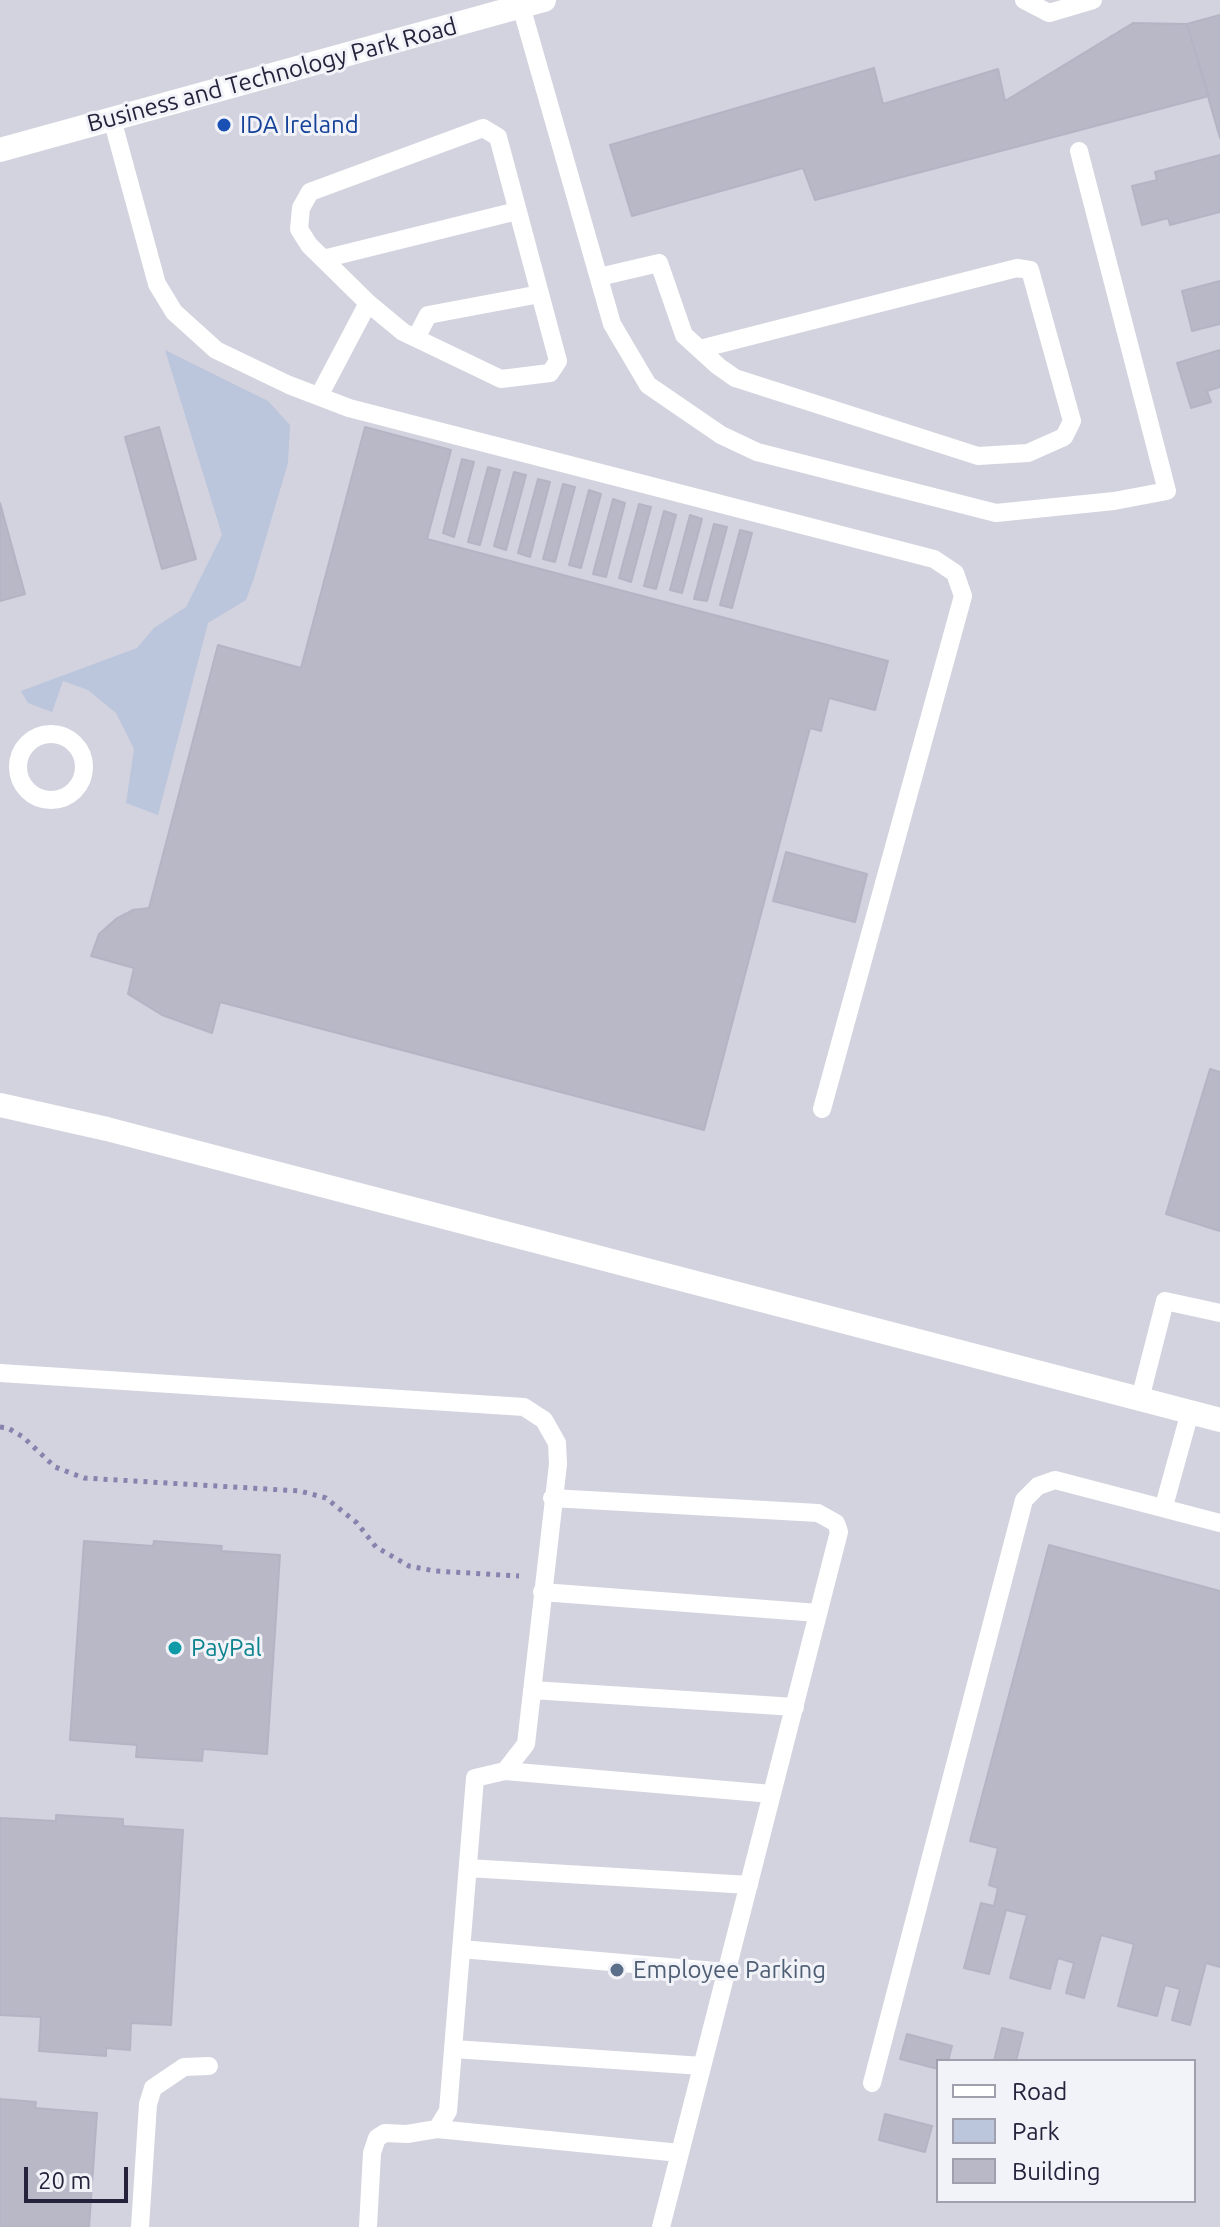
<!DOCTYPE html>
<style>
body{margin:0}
#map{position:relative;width:1220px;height:2227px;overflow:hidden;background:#e2e2ec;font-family:Ubuntu,sans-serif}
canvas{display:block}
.legend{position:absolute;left:936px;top:2059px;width:260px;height:144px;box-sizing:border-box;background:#f2f3f8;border:2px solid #a09fad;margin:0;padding:10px 14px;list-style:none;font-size:24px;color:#26223c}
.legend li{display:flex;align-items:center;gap:16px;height:40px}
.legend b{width:40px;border:2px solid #a09fad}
.scale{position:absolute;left:24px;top:2167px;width:104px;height:36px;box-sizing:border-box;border:4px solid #26223c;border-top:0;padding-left:10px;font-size:24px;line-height:28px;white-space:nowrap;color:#26223c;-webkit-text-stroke:6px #f2f3f8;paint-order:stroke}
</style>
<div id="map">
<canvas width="1220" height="2227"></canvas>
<ul class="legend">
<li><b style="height:10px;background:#fff"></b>Road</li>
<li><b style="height:22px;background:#bbc5dc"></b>Park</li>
<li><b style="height:22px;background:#b8b8c6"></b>Building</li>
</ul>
<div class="scale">20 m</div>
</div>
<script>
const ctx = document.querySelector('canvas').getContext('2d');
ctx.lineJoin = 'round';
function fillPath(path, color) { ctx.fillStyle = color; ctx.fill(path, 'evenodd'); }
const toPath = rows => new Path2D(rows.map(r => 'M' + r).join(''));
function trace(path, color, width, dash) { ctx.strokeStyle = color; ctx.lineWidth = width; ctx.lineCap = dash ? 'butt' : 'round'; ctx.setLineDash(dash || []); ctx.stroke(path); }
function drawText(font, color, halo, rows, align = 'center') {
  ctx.font = font + ' Ubuntu,sans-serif'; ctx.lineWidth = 6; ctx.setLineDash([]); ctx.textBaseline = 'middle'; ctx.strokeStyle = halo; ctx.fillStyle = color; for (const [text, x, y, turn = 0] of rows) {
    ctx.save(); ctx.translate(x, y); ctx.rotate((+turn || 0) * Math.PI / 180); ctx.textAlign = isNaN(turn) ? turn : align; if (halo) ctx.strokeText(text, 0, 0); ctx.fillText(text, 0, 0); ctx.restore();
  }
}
fillPath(toPath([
 [0,0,1220,0,1220,2227,0,2227],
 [938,2061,1194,2061,1194,2201,938,2201]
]), '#d3d3df');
fillPath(toPath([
 [165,350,268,401,290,425,288,463,254,578,246,600,208,623,158,815,126,803,134,749,116,713,88,690,63,681,52,712,28,703,21,691,137,648,154,628,186,607,222,535]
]), '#bbc5dc');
const building = toPath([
 [1220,15,1220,138,1187,24,1220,15],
 [1133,23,1187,24,1209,96,815,200,803,168,632,216,610,145,874,68,883,104,998,69,1005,101,1133,23],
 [1220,155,1220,212,1170,225,1168,218,1142,225,1132,186,1157,180,1155,172,1220,155],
 [1220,281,1220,324,1192,331,1182,291,1220,281],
 [1220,350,1220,387,1207,391,1211,402,1191,408,1177,363,1220,350],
 [159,427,196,559,162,569,125,437,159,427],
 [365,427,451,450,427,539,888,661,875,710,829,698,821,731,810,728,704,1130,220,1002,212,1033,162,1015,128,994,134,968,91,956,99,934,116,919,133,910,149,908,218,645,301,668,365,427],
 [462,459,474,462,454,537,443,533,462,459],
 [488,467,500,470,480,545,468,542,488,467],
 [514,472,526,475,506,550,494,546,514,472],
 [538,479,550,482,530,557,518,553,538,479],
 [563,484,575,487,555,562,543,559,563,484],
 [589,490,601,494,581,568,569,565,589,490],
 [613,499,625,503,606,577,593,574,613,499],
 [0,503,25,594,0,601,0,503],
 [639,504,651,507,631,582,619,578,639,504],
 [664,511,676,515,656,589,644,586,664,511],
 [690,515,702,519,682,593,670,590,690,515],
 [714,524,727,527,707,601,694,599,714,524],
 [740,530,752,533,732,608,720,605,740,530],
 [786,852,867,874,855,922,773,901,786,852],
 [1210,1069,1220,1072,1220,1231,1166,1214,1210,1069],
 [84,1541,153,1546,154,1541,222,1546,221,1551,280,1555,267,1754,203,1749,202,1761,136,1757,137,1745,70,1740,84,1541],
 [1049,1545,1220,1591,1220,1967,1206,1963,1190,2025,1172,2020,1180,1989,1165,1985,1157,2016,1118,2006,1134,1944,1101,1935,1084,1998,1066,1993,1074,1963,1058,1958,1050,1989,1010,1978,1027,1915,1006,1910,989,1974,964,1968,981,1903,994,1906,998,1888,989,1885,998,1848,970,1841,1049,1545],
 [56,1815,123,1819,123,1826,183,1830,171,2025,131,2023,130,2050,106,2048,106,2056,39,2051,41,2017,0,2015,0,1818,56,1821,56,1815],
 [1002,2028,1023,2033,1016,2061,994,2061,1002,2028],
 [907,2034,952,2046,948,2061,938,2061,938,2069,900,2059,907,2034],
 [0,2099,36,2102,35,2108,97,2113,89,2227,0,2227,0,2099],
 [885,2114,932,2126,925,2152,879,2140,885,2114]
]);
fillPath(building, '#b8b8c6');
trace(building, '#b4b4c5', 2);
trace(toPath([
 [0,1427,8,1428,23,1437,55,1467,84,1478,300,1491,326,1498,357,1523,376,1547,409,1566,435,1571,519,1576]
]), '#8783ae', 5, [4, 6]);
trace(toPath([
 [1024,0,1049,13,1093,0],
 [521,6,612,324,648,385,721,435,757,452,996,513,1114,501,1167,491,1079,151],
 [112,119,157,284,174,312,216,350,289,385,349,408,934,559,955,573,963,596,822,1109],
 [323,259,517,211],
 [599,277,659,263,684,335,718,366,735,378,978,456,1028,453,1064,437,1072,421,1030,270,1017,268,700,349],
 [416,338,428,315,540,294],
 [319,396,368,303,309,245,299,229,301,208,310,192,483,128,498,137,558,361,550,373,501,379,403,332,368,303],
 '18 767a33 33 0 1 1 66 0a33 33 0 1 1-66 0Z',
 [0,1373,524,1407,544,1420,557,1443,558,1464,526,1744,505,1771,475,1778,448,2111,437,2129,407,2134,385,2133,377,2138,372,2153,368,2227],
 [1140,1399,1165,1301,1220,1313],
 [552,1498,818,1513,836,1523,839,1532,661,2227],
 [1164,1506,1190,1412],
 [542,1592,818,1613],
 [532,1690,795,1707],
 [505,1771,772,1794],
 [468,1868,749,1885],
 [461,1949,726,1972],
 [454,2049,702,2066],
 [872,2083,1024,1500,1038,1486,1055,1480,1220,1523],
 [437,2129,680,2153],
 [140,2227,148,2104,153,2088,184,2067,209,2066]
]), '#fff', 18);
trace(toPath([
 [0,150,544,0],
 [0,1105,107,1129,1220,1420]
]), '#fff', 24);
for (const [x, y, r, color] of [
 [224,125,8,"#1a4fb4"],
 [175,1648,8,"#0f9aa8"],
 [617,1970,8,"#5c6f8a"]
]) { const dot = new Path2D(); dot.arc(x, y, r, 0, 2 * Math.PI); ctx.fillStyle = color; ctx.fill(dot); trace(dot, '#f2f3f8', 3); }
drawText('24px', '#26223c', '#f2f3f8', [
 ["Business and Technology Park Road",272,75,-15]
]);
drawText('24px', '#164399', '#f2f3f8', [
 ["IDA Ireland",240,125]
], 'left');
drawText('24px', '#0d838f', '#f2f3f8', [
 ["PayPal",191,1648]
], 'left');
drawText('24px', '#4e5e75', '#f2f3f8', [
 ["Employee Parking",633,1970]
], 'left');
</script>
